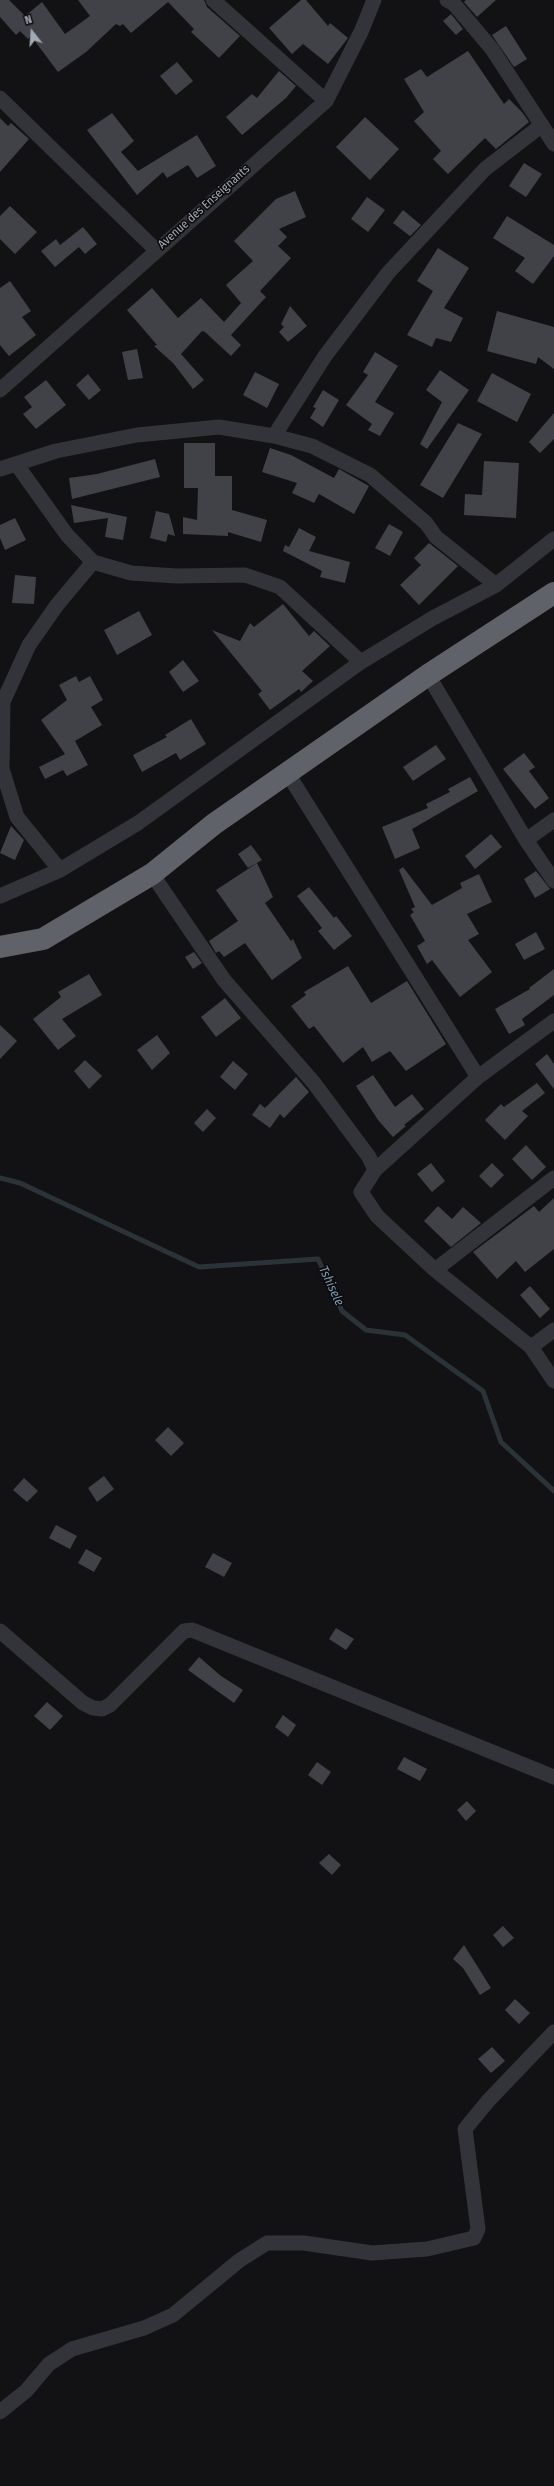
<!DOCTYPE html>
<style>
body{margin:0}
#map{position:relative;width:554px;height:2486px;overflow:hidden;background:#121214;font-family:"Fira Sans Condensed",sans-serif}
canvas{display:block}
.north{position:absolute;left:12px;top:12px;width:40px;height:40px;-webkit-text-stroke:3px #0d0d0f;paint-order:stroke;rotate:343deg;font-size:11px;font-weight:700;line-height:16px;text-align:center;color:#a4aab4}
.north::after{content:'';display:block;margin:auto;width:14px;height:18px;background:#a4aab4;clip-path:polygon(50% 0,100% 100%,50% 72%,0 100%)}
</style>
<div id="map">
<canvas width="554" height="2486"></canvas>
<div class="north">N</div>
</div>
<script>
const ctx = document.querySelector('canvas').getContext('2d');
ctx.lineJoin = 'round';
const toPath = rows => new Path2D(rows.map(r => 'M' + r).join(''));
function trace(path, color, width, dash) { ctx.strokeStyle = color; ctx.lineWidth = width; ctx.lineCap = dash ? 'butt' : 'round'; ctx.setLineDash(dash || []); ctx.stroke(path); }
function fillPath(path, color) { ctx.fillStyle = color; ctx.fill(path, 'evenodd'); }
function drawText(font, color, halo, rows, align = 'center') {
  ctx.font = font + ' "Fira Sans Condensed",sans-serif'; ctx.lineWidth = 3.5; ctx.setLineDash([]); ctx.textBaseline = 'middle'; ctx.strokeStyle = halo; ctx.fillStyle = color; for (const [text, x, y, turn = 0] of rows) {
    ctx.save(); ctx.translate(x, y); ctx.rotate((+turn || 0) * Math.PI / 180); ctx.textAlign = isNaN(turn) ? turn : align; if (halo) ctx.strokeText(text, 0, 0); ctx.fillText(text, 0, 0); ctx.restore();
  }
}
trace(toPath([
 [0,1178,20,1183,199,1267,318,1259,342,1311,366,1330,405,1335,483,1391,501,1442,554,1491]
]), '#2b3339', 5);
fillPath(toPath([
 [0,0,9,0,25,16,42,2,65,34,90,16,78,0,204,0,207,7,240,36,219,58,191,32,194,29,168,2,131,33,123,24,120,26,116,24,86,52,58,72,31,36,28,39,20,31,16,35,0,17],
 [301,0,306,0,328,26,330,23,348,38,328,64,303,44,292,54,269,28],
 [466,0,496,0,477,17,464,2],
 [451,14,463,29,456,35,443,21],
 [506,26,527,59,514,67,492,35],
 [468,51,504,104,509,99,522,112,529,122,496,149,485,138,448,174,433,159,441,151,414,121,424,112,404,79,421,69,427,77],
 [177,62,193,81,176,95,160,76],
 [279,71,296,86,286,98,242,135,226,117,252,94,257,98],
 [112,113,134,141,121,152,138,171,197,135,216,166,197,178,188,165,167,178,163,172,137,195,87,130],
 [365,117,399,149,370,180,336,147],
 [0,118,8,126,11,123,29,139,0,172],
 [524,163,542,174,526,197,509,186],
 [295,191,306,217,279,229,287,237,278,246,291,258,260,291,266,297,231,335,241,345,231,356,205,332,202,331,181,354,204,380,193,389,173,363,154,346,157,345,127,310,152,288,178,318,201,298,224,322,241,303,226,285,253,261,234,241,276,199],
 [367,197,385,210,368,232,351,219],
 [10,206,37,232,15,254,0,239,0,216],
 [403,210,421,225,410,236,393,223],
 [507,216,554,245,554,256,533,284,515,271,525,258,493,238],
 [83,227,97,244,85,254,79,247,55,267,41,251,56,239,60,245],
 [438,248,469,268,444,308,463,318,451,342,436,338,432,347,407,335,433,291,417,281],
 [10,281,31,311,22,317,36,335,9,356,0,345,0,288],
 [290,306,307,326,288,342,279,332,284,327,281,324],
 [497,311,554,327,554,369,538,357,536,364,487,351],
 [137,349,143,378,128,380,122,352],
 [375,352,398,366,375,402,394,413,380,436,368,430,372,424,346,405,368,375,363,372],
 [440,370,469,390,427,449,420,444,442,402,426,390],
 [255,372,279,384,267,408,243,395],
 [492,373,531,394,517,422,477,401],
 [88,374,101,390,89,400,76,385],
 [46,380,66,405,36,429,23,414,32,407,24,397],
 [323,390,339,400,323,427,310,418,316,408,313,407],
 [554,413,554,439,540,453,529,442],
 [458,423,482,434,443,498,420,485],
 [184,443,215,443,215,476,232,476,232,510,267,520,261,542,228,532,228,536,183,534,183,517,197,520,198,488,184,488],
 [270,448,291,455,334,478,339,469,369,486,354,514,319,494,314,503,292,493,297,483,262,472],
 [155,459,160,477,72,499,69,478,97,474],
 [484,461,519,463,516,518,464,515,465,494,482,495],
 [71,505,127,517,123,540,105,537,108,518,74,523],
 [156,511,169,514,175,536,168,534,166,542,150,538],
 [15,518,26,540,5,550,0,538,0,525],
 [389,524,403,532,390,556,375,548],
 [299,528,316,537,309,551,350,562,345,583,320,577,322,571,283,551,285,545,289,547],
 [429,543,458,566,419,605,400,585,421,565,414,558],
 [15,575,36,577,34,604,12,603],
 [283,604,309,636,314,631,330,646,302,671,313,681,301,692,299,689,270,710,258,694,262,691,212,630,240,641,250,623,254,627],
 [139,611,152,635,117,655,104,630],
 [183,660,199,681,183,692,169,672],
 [76,676,79,682,90,676,103,700,91,707,102,725,75,741,88,765,67,776,63,770,45,779,39,767,65,754,41,720,67,700,59,685],
 [191,719,206,744,180,760,176,753,142,772,133,755,167,737,165,735],
 [436,745,446,759,413,781,403,767],
 [524,753,535,767,529,771,549,798,535,809,503,769],
 [470,777,478,791,412,829,420,848,395,859,382,827,428,808,426,804,450,792,448,789],
 [11,826,24,840,15,860,0,853],
 [491,834,502,847,475,869,465,856],
 [251,845,262,860,248,868,238,854],
 [257,863,273,897,265,903,291,941,293,939,302,958,272,980,245,943,224,957,219,951,216,953,209,941,238,921,216,890],
 [403,867,432,905,462,888,460,883,479,874,492,902,467,914,479,934,468,940,492,972,460,997,432,960,427,964,417,946,425,941,410,915,414,912,411,909,415,907,399,870],
 [536,871,550,889,535,898,524,879],
 [309,887,334,918,336,916,352,936,334,950,318,931,322,928,297,896],
 [536,932,545,949,524,960,515,944],
 [194,952,202,963,193,969,185,957],
 [348,966,371,1003,407,981,446,1044,406,1071,390,1051,372,1062,363,1047,343,1063,314,1026,309,1029,291,1006,306,995,304,992],
 [554,969,554,995,522,1019,525,1025,509,1034,495,1009,530,989,529,988],
 [89,974,102,995,62,1019,76,1036,58,1050,33,1019,61,997,58,992],
 [225,998,241,1018,216,1037,201,1017],
 [0,1025,17,1041,0,1059],
 [157,1035,170,1053,152,1070,137,1050],
 [547,1054,554,1064,554,1089,535,1064],
 [85,1060,102,1076,89,1089,74,1071],
 [233,1061,248,1074,235,1090,220,1077],
 [373,1075,395,1107,412,1094,424,1109,404,1125,406,1126,393,1137,378,1120,356,1086],
 [296,1077,309,1092,284,1118,280,1114,270,1128,252,1115,260,1104,265,1108],
 [537,1083,545,1093,522,1111,528,1116,505,1140,485,1120,501,1104,504,1107],
 [207,1109,216,1118,203,1132,194,1123],
 [526,1145,546,1167,532,1180,512,1159],
 [431,1163,445,1181,432,1192,417,1174],
 [492,1163,504,1175,491,1188,479,1176],
 [554,1198,554,1249,525,1272,516,1261,497,1279,473,1252,534,1206,539,1212],
 [438,1206,452,1219,463,1207,481,1223,451,1247,424,1221],
 [530,1286,550,1309,540,1318,520,1295],
 [168,1427,184,1443,171,1456,155,1440],
 [104,1476,114,1489,97,1502,88,1488],
 [24,1478,38,1491,27,1502,13,1490],
 [56,1525,77,1536,70,1549,49,1538],
 [86,1549,102,1558,94,1572,78,1563],
 [213,1553,232,1563,224,1577,205,1567],
 [336,1628,354,1639,346,1650,329,1639],
 [199,1657,221,1676,243,1690,234,1703,188,1670],
 [47,1702,63,1716,50,1730,34,1716],
 [283,1715,296,1725,288,1737,275,1727],
 [404,1757,427,1769,420,1781,397,1769],
 [317,1762,331,1772,322,1785,308,1775],
 [467,1801,476,1811,466,1821,457,1810],
 [329,1854,341,1865,332,1875,319,1863],
 [503,1926,514,1938,503,1947,493,1935],
 [464,1945,491,1988,480,1995,463,1968,453,1959],
 [515,1999,530,2013,519,2024,505,2010],
 [492,2047,505,2061,491,2073,478,2059]
]), '#414247');
trace(toPath([
 [213,0,326,101],
 [447,0,454,4,492,49,554,144],
 [0,98,156,250],
 [0,390,326,101,361,32,374,0],
 [274,436,325,356,388,273,485,169,542,125],
 [17,465,67,535,93,562,131,573,176,576,245,575,280,587,361,662],
 [0,469,56,451,137,435,219,427,274,436,312,446,370,475,426,523,436,537,496,585],
 [428,675,526,840,554,881],
 [288,774,478,1077],
 [526,840,554,820],
 [60,870,17,817,2,769,3,702,29,645,57,605,93,562],
 [152,874,224,980,314,1083,369,1157,375,1170],
 [0,896,60,870,138,823,361,662,433,618,496,585,554,539],
 [554,1021,478,1077,375,1170,361,1192,377,1216,435,1270,531,1347,554,1381],
 [435,1270,554,1178],
 [531,1347,554,1330],
 [0,1631,83,1703,93,1708,102,1709,110,1705,184,1631,192,1630,554,1777],
 [0,2412,26,2391,49,2364,72,2349,144,2328,173,2315,240,2260,267,2243,304,2243,372,2253,427,2249,474,2238,478,2229,465,2129,488,2101,554,2032]
]), '#333439', 15);
trace(toPath([
 [0,947,43,939,152,874,214,824,428,675,554,593]
]), '#5f6369', 22);
drawText('12px', '#a4aab4', '#0d0d0f', [
 ["Avenue des Enseignants",204,207,-42]
]);
drawText('italic 13px', '#7c99ae', '#0d0d0f', [
 ["Tshisele",331,1286,65]
]);
</script>
